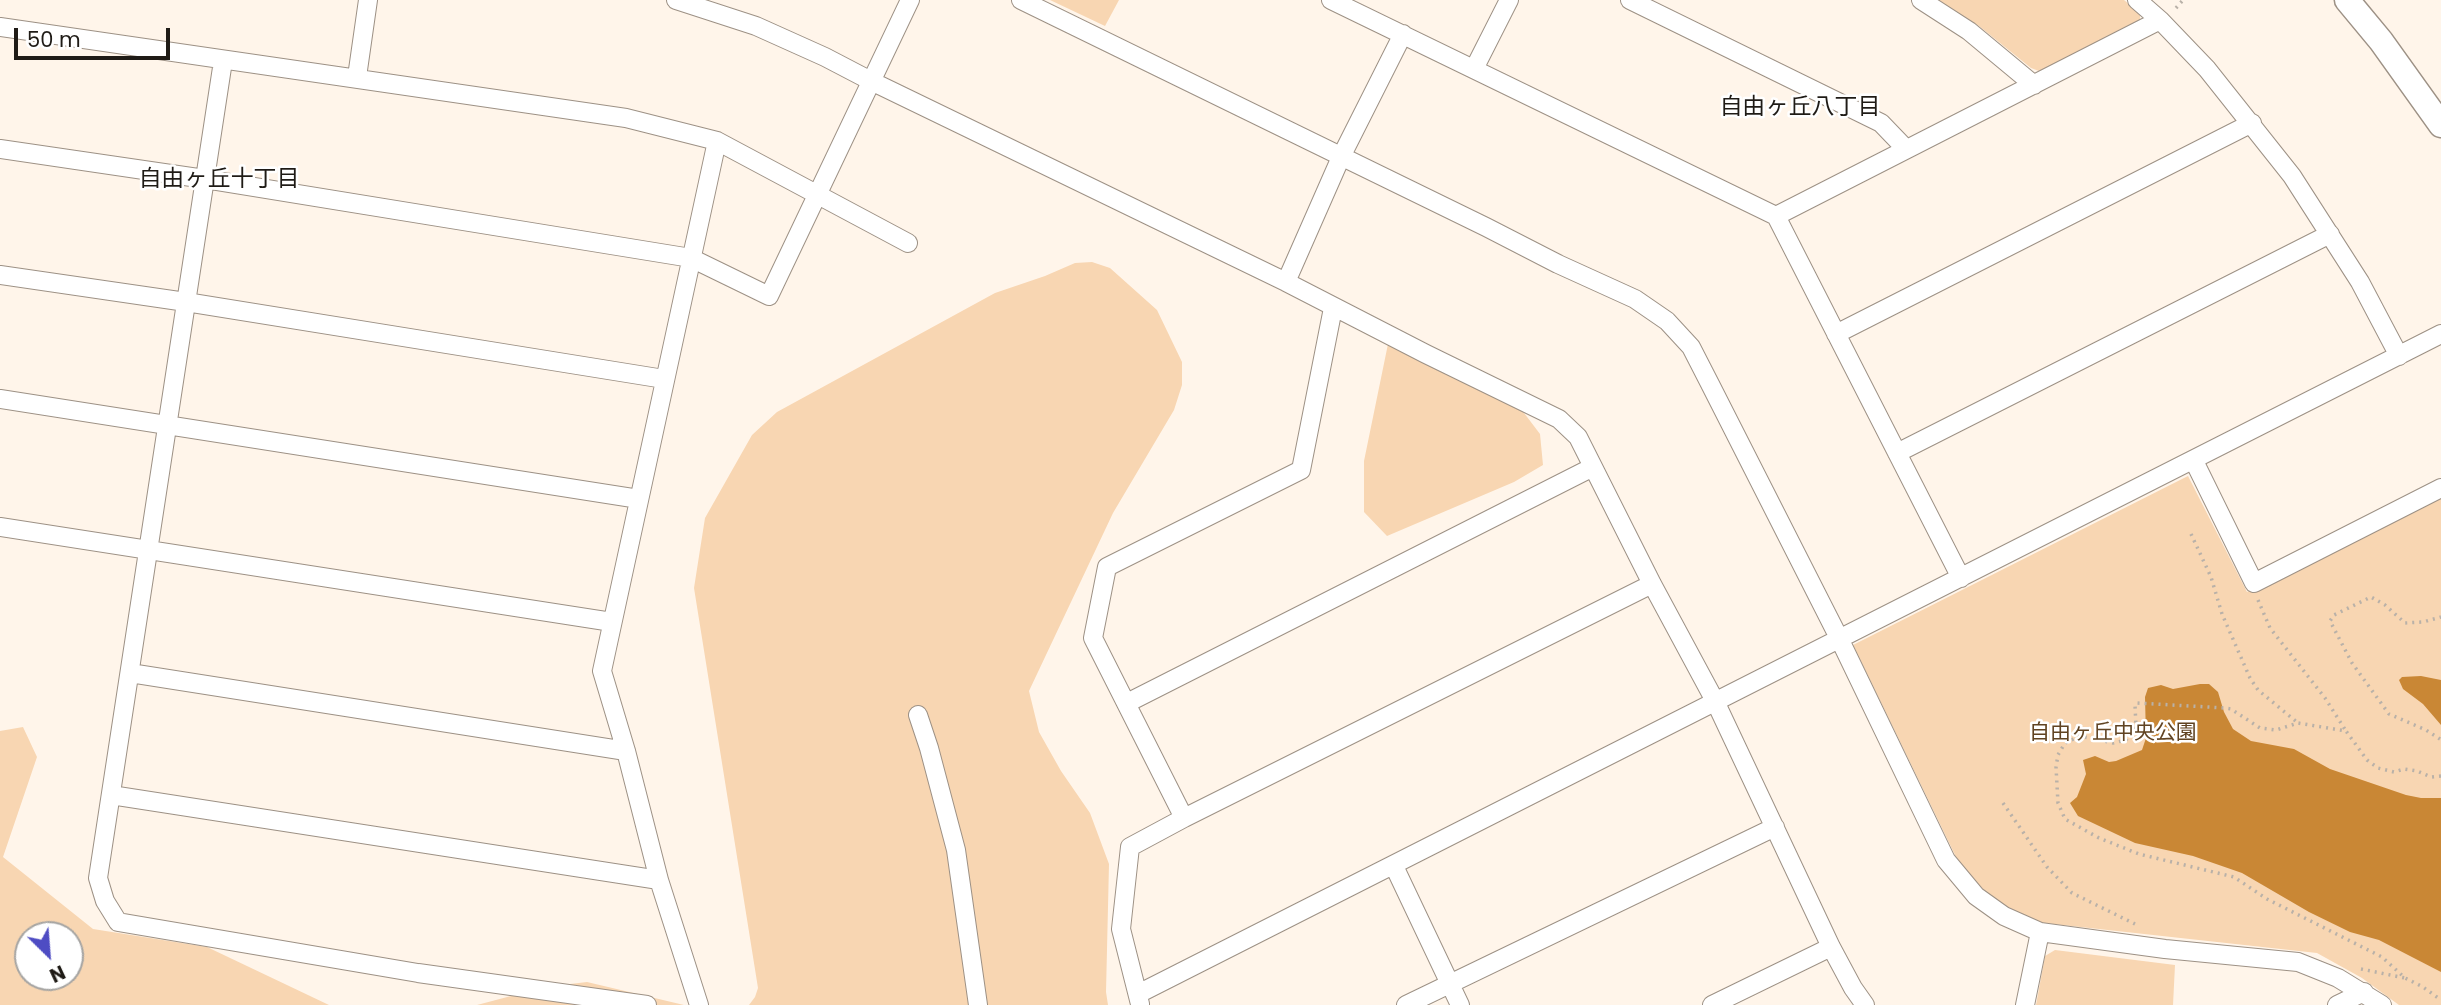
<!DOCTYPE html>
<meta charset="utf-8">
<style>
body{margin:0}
#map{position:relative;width:2441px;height:1005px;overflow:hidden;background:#fff5ea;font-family:Poppins,sans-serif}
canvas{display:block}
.north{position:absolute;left:14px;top:921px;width:70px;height:70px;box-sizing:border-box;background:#fff;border:2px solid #a5a4a2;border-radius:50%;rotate:155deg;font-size:19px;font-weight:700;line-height:28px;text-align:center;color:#1f1b16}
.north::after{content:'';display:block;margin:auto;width:24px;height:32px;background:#4e4cc3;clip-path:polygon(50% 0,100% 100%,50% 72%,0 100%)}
.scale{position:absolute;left:14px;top:28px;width:156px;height:32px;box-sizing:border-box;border:4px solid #1f1b16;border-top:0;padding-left:9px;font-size:21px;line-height:24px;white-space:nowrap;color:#1f1b16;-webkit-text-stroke:5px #fff;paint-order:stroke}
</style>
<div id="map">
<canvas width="2441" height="1005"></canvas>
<div class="north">N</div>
<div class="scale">50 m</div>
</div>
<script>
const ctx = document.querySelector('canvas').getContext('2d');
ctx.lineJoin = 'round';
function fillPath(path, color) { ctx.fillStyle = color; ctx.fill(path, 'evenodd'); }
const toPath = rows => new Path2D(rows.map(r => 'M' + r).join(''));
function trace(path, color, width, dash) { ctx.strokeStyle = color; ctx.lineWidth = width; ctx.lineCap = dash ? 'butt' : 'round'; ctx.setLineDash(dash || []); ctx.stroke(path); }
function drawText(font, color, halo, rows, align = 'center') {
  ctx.font = font + ' Poppins,"Noto Sans JP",sans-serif'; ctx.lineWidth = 5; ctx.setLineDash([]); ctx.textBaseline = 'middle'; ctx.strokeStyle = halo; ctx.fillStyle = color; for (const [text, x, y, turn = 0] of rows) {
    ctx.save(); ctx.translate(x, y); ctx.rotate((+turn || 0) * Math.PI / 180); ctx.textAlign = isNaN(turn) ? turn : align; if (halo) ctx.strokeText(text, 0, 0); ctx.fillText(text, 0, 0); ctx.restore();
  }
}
fillPath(toPath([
 [1050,0,1119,0,1105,26],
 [1938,0,2124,0,2140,13,2140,21,2039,71,2031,68,1979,26],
 [1092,262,1110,268,1157,310,1182,362,1182,385,1174,410,1113,513,1029,691,1039,732,1061,771,1090,813,1109,864,1106,992,1108,1005,749,1005,755,997,758,988,694,588,705,518,752,435,777,412,995,293,1045,276,1075,263],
 [1388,344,1518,405,1540,434,1543,465,1514,482,1387,536,1364,512,1364,461],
 [2188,476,2247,592,2441,494,2441,1005,2399,1005,2362,978,2317,953,2035,922,1995,900,1969,876,1955,855,1853,645],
 [23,727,37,757,3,857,93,929,207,947,329,1005,0,1005,0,731],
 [28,935,70,935,70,977,28,977],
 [2055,950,2175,965,2173,1005,2036,1005,2045,956],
 [587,982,684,1005,477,1005,545,987]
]), '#f8d6b2');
fillPath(toPath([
 [2421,676,2441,680,2441,725,2423,704,2403,689,2399,680,2402,677],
 [2200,684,2209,684,2218,692,2224,712,2233,729,2251,741,2294,749,2330,769,2406,795,2421,798,2441,798,2441,972,2379,940,2350,932,2309,912,2242,873,2193,856,2135,843,2078,816,2070,803,2077,797,2086,774,2083,760,2095,756,2109,762,2116,761,2142,750,2146,738,2145,697,2148,688,2161,685,2173,689]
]), '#c98735');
const street = toPath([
 [676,0,756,26,825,57,871,81,1286,282,1426,354,1559,419,1578,437,1652,584,1715,701,1831,947,1853,988,1865,1005],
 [1021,0,1486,227,1558,264,1635,299,1667,321,1691,347,1710,384,1839,638,1946,860,1976,896,2004,916,2040,932,2165,949,2298,962,2338,978,2382,1005],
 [1331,0,1776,216,1961,578],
 [1630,0,1881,123,1906,149],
 [1921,0,1969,31,2034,85],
 [2137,0,2160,20,2207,69,2292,176,2360,282,2399,356],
 [0,27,626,118,717,141,908,243],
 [223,61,98,878,105,901,118,922,418,973,647,1005],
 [1474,69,1509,0],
 [357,77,368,0],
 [0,149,205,179,691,258,769,296,910,0],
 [1776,216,2160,20],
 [0,275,186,302,664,379],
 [1286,282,1341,157,1403,34],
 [1836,334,2252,123],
 [0,399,639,499],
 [1897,453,2330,234],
 [2194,461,2254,583,2441,488],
 [0,527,612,622],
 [130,673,626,751],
 [1127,703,1593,467],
 [918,715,929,748,956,850,978,1005],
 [111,795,659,880],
 [1184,818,1652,584],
 [1394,866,1460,1005],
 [1138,994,2441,334],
 [1140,1004,1121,929,1130,847,1184,818,1093,638,1107,567,1301,470,1333,308],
 [699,1005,659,880,626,751,602,671,717,141],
 [1406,1005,1775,827],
 [1712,1005,1831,947],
 [2025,1005,2040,932],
 [2337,1005,2364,992]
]);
const secondary = toPath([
 [2347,0,2381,41,2441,125]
]);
trace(street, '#9d9185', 20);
trace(secondary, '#9d9185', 27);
trace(toPath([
 [2176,8,2183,0],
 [2191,534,2211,577,2222,614,2250,678,2258,690,2298,723],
 [2258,600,2270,628,2325,698,2346,731],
 [2440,739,2426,730,2389,714,2352,663,2330,621,2334,615,2371,597,2385,605,2405,623,2423,622,2441,617],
 [2441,776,2431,777,2417,771,2404,769,2394,772,2378,768,2367,760,2346,731,2298,723,2276,730,2260,728,2231,709,2225,708,2137,703,2135,705,2136,727,2126,740,2113,743,2080,736,2065,743,2058,755,2056,767,2058,803,2065,819,2099,838,2139,854,2234,877,2267,899,2382,957,2405,978,2423,987,2441,1000],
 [2003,803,2047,867,2072,893,2135,924],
 [2361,969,2405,978]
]), '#b9b1a8', 3.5, [2, 5]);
trace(street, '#fff', 18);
trace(secondary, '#fff', 24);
drawText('21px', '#604322', '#fff', [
 ["自由ヶ丘中央公園",2113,734]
]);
drawText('23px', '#1f1b16', '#fff', [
 ["自由ヶ丘八丁目",1800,108],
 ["自由ヶ丘十丁目",219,180]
]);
</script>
